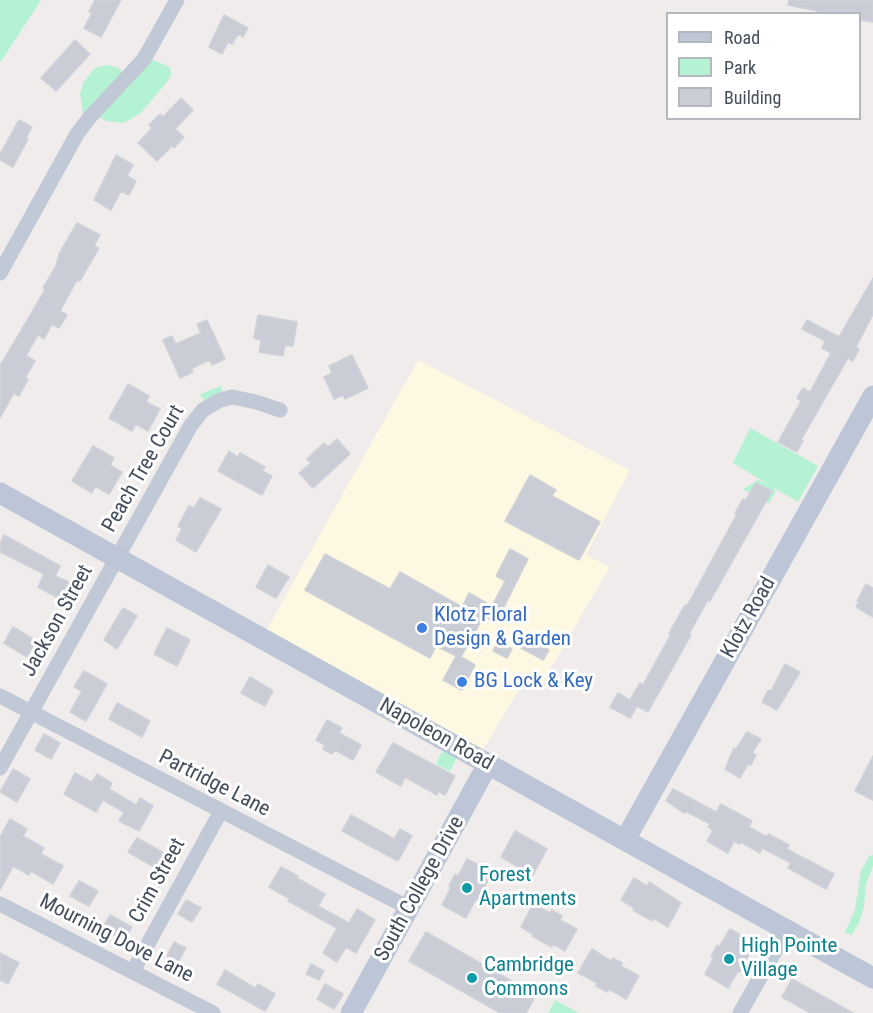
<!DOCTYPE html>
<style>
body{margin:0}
#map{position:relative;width:873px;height:1013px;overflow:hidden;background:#efeceb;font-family:"Roboto Condensed",sans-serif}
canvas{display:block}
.legend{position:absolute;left:666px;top:12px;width:195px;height:108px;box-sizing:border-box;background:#fff;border:2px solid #b4b8bd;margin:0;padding:8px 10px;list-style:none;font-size:18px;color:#434d5b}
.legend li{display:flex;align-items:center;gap:12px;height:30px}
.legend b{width:30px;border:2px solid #b4b8bd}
</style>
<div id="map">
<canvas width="873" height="1013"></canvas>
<ul class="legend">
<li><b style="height:8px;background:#bcc6d7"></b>Road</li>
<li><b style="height:16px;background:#b4f2d3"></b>Park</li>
<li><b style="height:16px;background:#cacdd5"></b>Building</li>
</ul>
</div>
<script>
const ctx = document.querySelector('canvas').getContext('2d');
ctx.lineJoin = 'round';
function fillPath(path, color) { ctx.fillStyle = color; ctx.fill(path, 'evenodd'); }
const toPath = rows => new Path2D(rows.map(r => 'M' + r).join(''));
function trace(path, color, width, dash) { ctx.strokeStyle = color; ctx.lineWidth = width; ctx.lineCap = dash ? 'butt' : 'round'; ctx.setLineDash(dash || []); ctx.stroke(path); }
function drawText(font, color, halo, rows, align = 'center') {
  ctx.font = font + ' "Roboto Condensed",sans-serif'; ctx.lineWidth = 6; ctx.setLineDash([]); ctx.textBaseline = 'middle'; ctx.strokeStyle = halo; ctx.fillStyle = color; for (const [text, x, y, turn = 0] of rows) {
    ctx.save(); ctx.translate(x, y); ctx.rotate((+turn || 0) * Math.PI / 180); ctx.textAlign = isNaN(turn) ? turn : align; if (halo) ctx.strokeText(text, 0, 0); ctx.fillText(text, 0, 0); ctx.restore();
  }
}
fillPath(toPath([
 [418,360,630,470,586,555,610,567,542,683,524,680,488,742,477,758,262,638]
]), '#fdf8e1');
fillPath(toPath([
 [0,0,41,0,0,63],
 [153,60,170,67,171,74,168,81,140,114,123,123,106,121,99,117,148,61],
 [108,65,119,68,123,74,83,114,80,94,83,83,93,70,98,67],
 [221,386,222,392,205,400,202,398,200,394],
 [750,428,818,466,798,502,774,488,775,493,769,503,766,502,771,491,756,483,750,493,743,489,758,480,768,484,733,463],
 [443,749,458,755,450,771,436,764],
 [873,855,873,866,866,884,864,907,859,923,851,935,845,932,855,910,861,871,869,856],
 [555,1000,579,1013,548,1013]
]), '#b4f2d3');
const building = toPath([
 [95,0,121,0,101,37,84,28,92,13,89,12,95,0],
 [789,0,873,0,873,22,860,20,860,14,822,14,822,12,788,5,789,0],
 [224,15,248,28,243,37,238,34,232,44,228,42,222,54,209,47,224,15],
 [75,40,90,54,56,91,41,78,75,40],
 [181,98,193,110,175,129,184,137,174,148,172,146,157,161,138,143,152,128,149,125,160,114,163,117,181,98],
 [19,120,32,127,26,138,28,139,13,167,0,160,0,154,19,120],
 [116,155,133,165,127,176,136,181,129,195,121,191,111,210,94,200,116,155],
 [77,223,100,235,94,246,99,248,80,281,77,280,60,311,67,315,59,328,52,324,44,339,38,335,26,356,35,361,25,378,28,379,19,396,14,393,0,418,0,366,45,290,43,288,56,266,59,254,77,223],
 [873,278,873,314,856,347,859,349,853,361,848,358,840,372,801,440,803,441,797,452,778,442,801,401,797,398,803,388,810,392,831,353,822,348,825,341,802,329,807,320,839,337,873,278],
 [258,315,297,322,293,346,285,345,283,356,259,352,261,340,254,338,258,315],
 [207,320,225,359,212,365,209,360,191,369,193,372,180,378,163,340,172,336,176,344,201,333,197,324,207,320],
 [352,355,368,388,345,399,343,395,334,399,324,377,332,373,329,366,352,355],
 [128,384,149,396,146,402,160,409,148,431,136,424,132,431,109,418,128,384],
 [337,439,350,454,313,488,299,473,311,463,307,459,324,443,328,447,337,439],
 [93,446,114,458,110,465,122,472,109,494,95,486,92,493,72,481,93,446],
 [229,451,238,457,240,453,265,467,262,471,272,476,262,495,218,471,229,451],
 [530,475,556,490,552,496,600,522,579,560,505,521,530,475],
 [756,483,772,491,710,601,708,600,689,634,691,635,648,712,637,706,630,718,610,707,618,693,630,700,640,683,643,685,671,634,669,633,685,605,687,606,737,514,735,513,743,499,746,500,756,483],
 [200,498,221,509,196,552,176,540,182,529,178,526,189,506,194,508,200,498],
 [4,535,60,566,55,576,69,582,60,599,38,587,44,574,0,552,0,544,4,535],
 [510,549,528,559,496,623,484,616,461,657,475,665,462,690,443,680,456,656,436,646,430,658,305,590,325,554,390,589,400,572,462,607,469,593,492,606,505,581,496,576,510,549],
 [268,565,289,577,276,598,256,587,268,565],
 [866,584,873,588,873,617,856,607,859,602,857,601,866,584],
 [123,608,137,616,117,649,104,640,123,608],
 [13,627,36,641,27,657,4,643,13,627],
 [167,628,190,640,177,666,154,654,167,628],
 [520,634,549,650,543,660,514,644,520,634],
 [498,641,512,649,507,658,493,651,498,641],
 [785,664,800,672,777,710,762,702,768,690,771,691,785,664],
 [84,671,107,684,86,721,70,712,82,691,74,687,84,671],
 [250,677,273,691,265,706,241,693,250,677],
 [117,703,150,721,142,737,109,719,117,703],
 [327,720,342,728,339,733,361,745,353,760,335,750,332,754,323,749,325,745,316,740,327,720],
 [747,732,761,739,752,753,756,755,751,765,748,764,740,778,725,769,734,748,736,749,747,732],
 [44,734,60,743,51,759,35,750,44,734],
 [393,743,455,776,445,795,438,791,437,795,405,777,401,786,376,772,393,743],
 [173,754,197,768,191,778,167,764,173,754],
 [873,756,873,800,855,791,873,756],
 [13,769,30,779,17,802,0,792,13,769],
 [75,773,92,782,97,774,112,783,109,789,136,805,140,798,153,806,139,831,119,821,124,812,103,800,96,812,64,794,75,773],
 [673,789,716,812,721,804,752,821,749,827,767,837,768,834,789,845,787,849,834,874,826,889,788,868,791,863,762,848,760,853,741,842,740,844,734,841,728,853,717,847,707,841,713,830,708,827,710,824,687,812,684,813,666,801,673,789],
 [351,815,394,839,400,829,412,836,398,861,342,831,351,815],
 [10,819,27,829,23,836,44,848,41,854,63,866,53,884,31,871,29,875,13,866,0,890,0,837,10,819],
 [515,831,547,849,533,875,501,857,515,831],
 [137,838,164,853,156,868,128,852,137,838],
 [467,859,492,872,478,900,476,899,466,918,442,905,451,887,449,886,455,874,458,876,467,859],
 [281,867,298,876,297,878,325,894,318,906,349,923,357,909,375,920,356,953,346,947,337,962,323,953,337,928,288,901,290,899,269,887,281,867],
 [634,878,647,886,649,882,681,903,668,927,653,918,652,921,633,910,634,908,621,900,634,878],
 [79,881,98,891,89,906,70,896,79,881],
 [186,900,201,908,192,922,178,914,186,900],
 [533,904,550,913,552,910,562,916,560,920,577,929,565,951,553,944,552,947,532,936,533,934,521,927,533,904],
 [110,915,132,927,124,941,102,929,110,915],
 [730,929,755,943,740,972,738,971,728,988,705,974,714,957,711,956,717,945,719,947,730,929],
 [426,932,536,995,526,1013,500,1013,409,961,426,932],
 [174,942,186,948,178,962,167,956,174,942],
 [592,949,611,961,613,958,622,963,621,966,639,976,626,999,609,989,607,992,596,986,597,983,578,973,592,949],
 [0,953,19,963,8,984,0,980,0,953],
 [311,964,324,971,319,980,306,974,311,964],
 [225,970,255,988,258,984,275,994,265,1011,217,984,225,970],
 [792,979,833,1002,853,1013,810,1013,782,997,792,979],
 [325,984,343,994,334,1009,317,999,325,984]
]);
fillPath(building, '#cacdd5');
trace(building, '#cfd1d8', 1.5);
trace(toPath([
 [0,273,77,134,90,117,144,59,177,0],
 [0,696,409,908],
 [0,768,191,425,203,410,220,400,232,397,256,402,280,410],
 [0,904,213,1013],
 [133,971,221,811],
 [740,1013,787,930]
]), '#c0c9d5', 15);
trace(toPath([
 [0,493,873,978],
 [625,840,873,396],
 [351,1013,488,764]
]), '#bcc6d7', 21);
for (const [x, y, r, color] of [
 [422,628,6,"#3f7fe0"],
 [462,682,6,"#3f7fe0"],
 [467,888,6,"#0f9aa8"],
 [729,959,6,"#0f9aa8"],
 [472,978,6,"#0f9aa8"]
]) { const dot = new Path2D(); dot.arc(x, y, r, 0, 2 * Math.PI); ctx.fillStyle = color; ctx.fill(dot); trace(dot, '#fff', 2); }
drawText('21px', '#434d5b', '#fff', [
 ["Peach Tree Court",144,469,-60],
 ["Klotz Road",749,618,-61],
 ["Jackson Street",58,621,-61],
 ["Napoleon Road",436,735,29],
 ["Partridge Lane",214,784,27],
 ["Crim Street",158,881,-61],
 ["South College Drive",420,889,-61],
 ["Mourning Dove Lane",116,939,27]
]);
drawText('21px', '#366cbe', '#fff', [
 ["Klotz Floral",434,616],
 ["Design & Garden",434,640],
 ["BG Lock & Key",474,682]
], 'left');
drawText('21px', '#0d838f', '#fff', [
 ["Forest",479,876],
 ["Apartments",479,900],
 ["High Pointe",741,947],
 ["Village",741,971],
 ["Cambridge",484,966],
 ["Commons",484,990]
], 'left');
</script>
